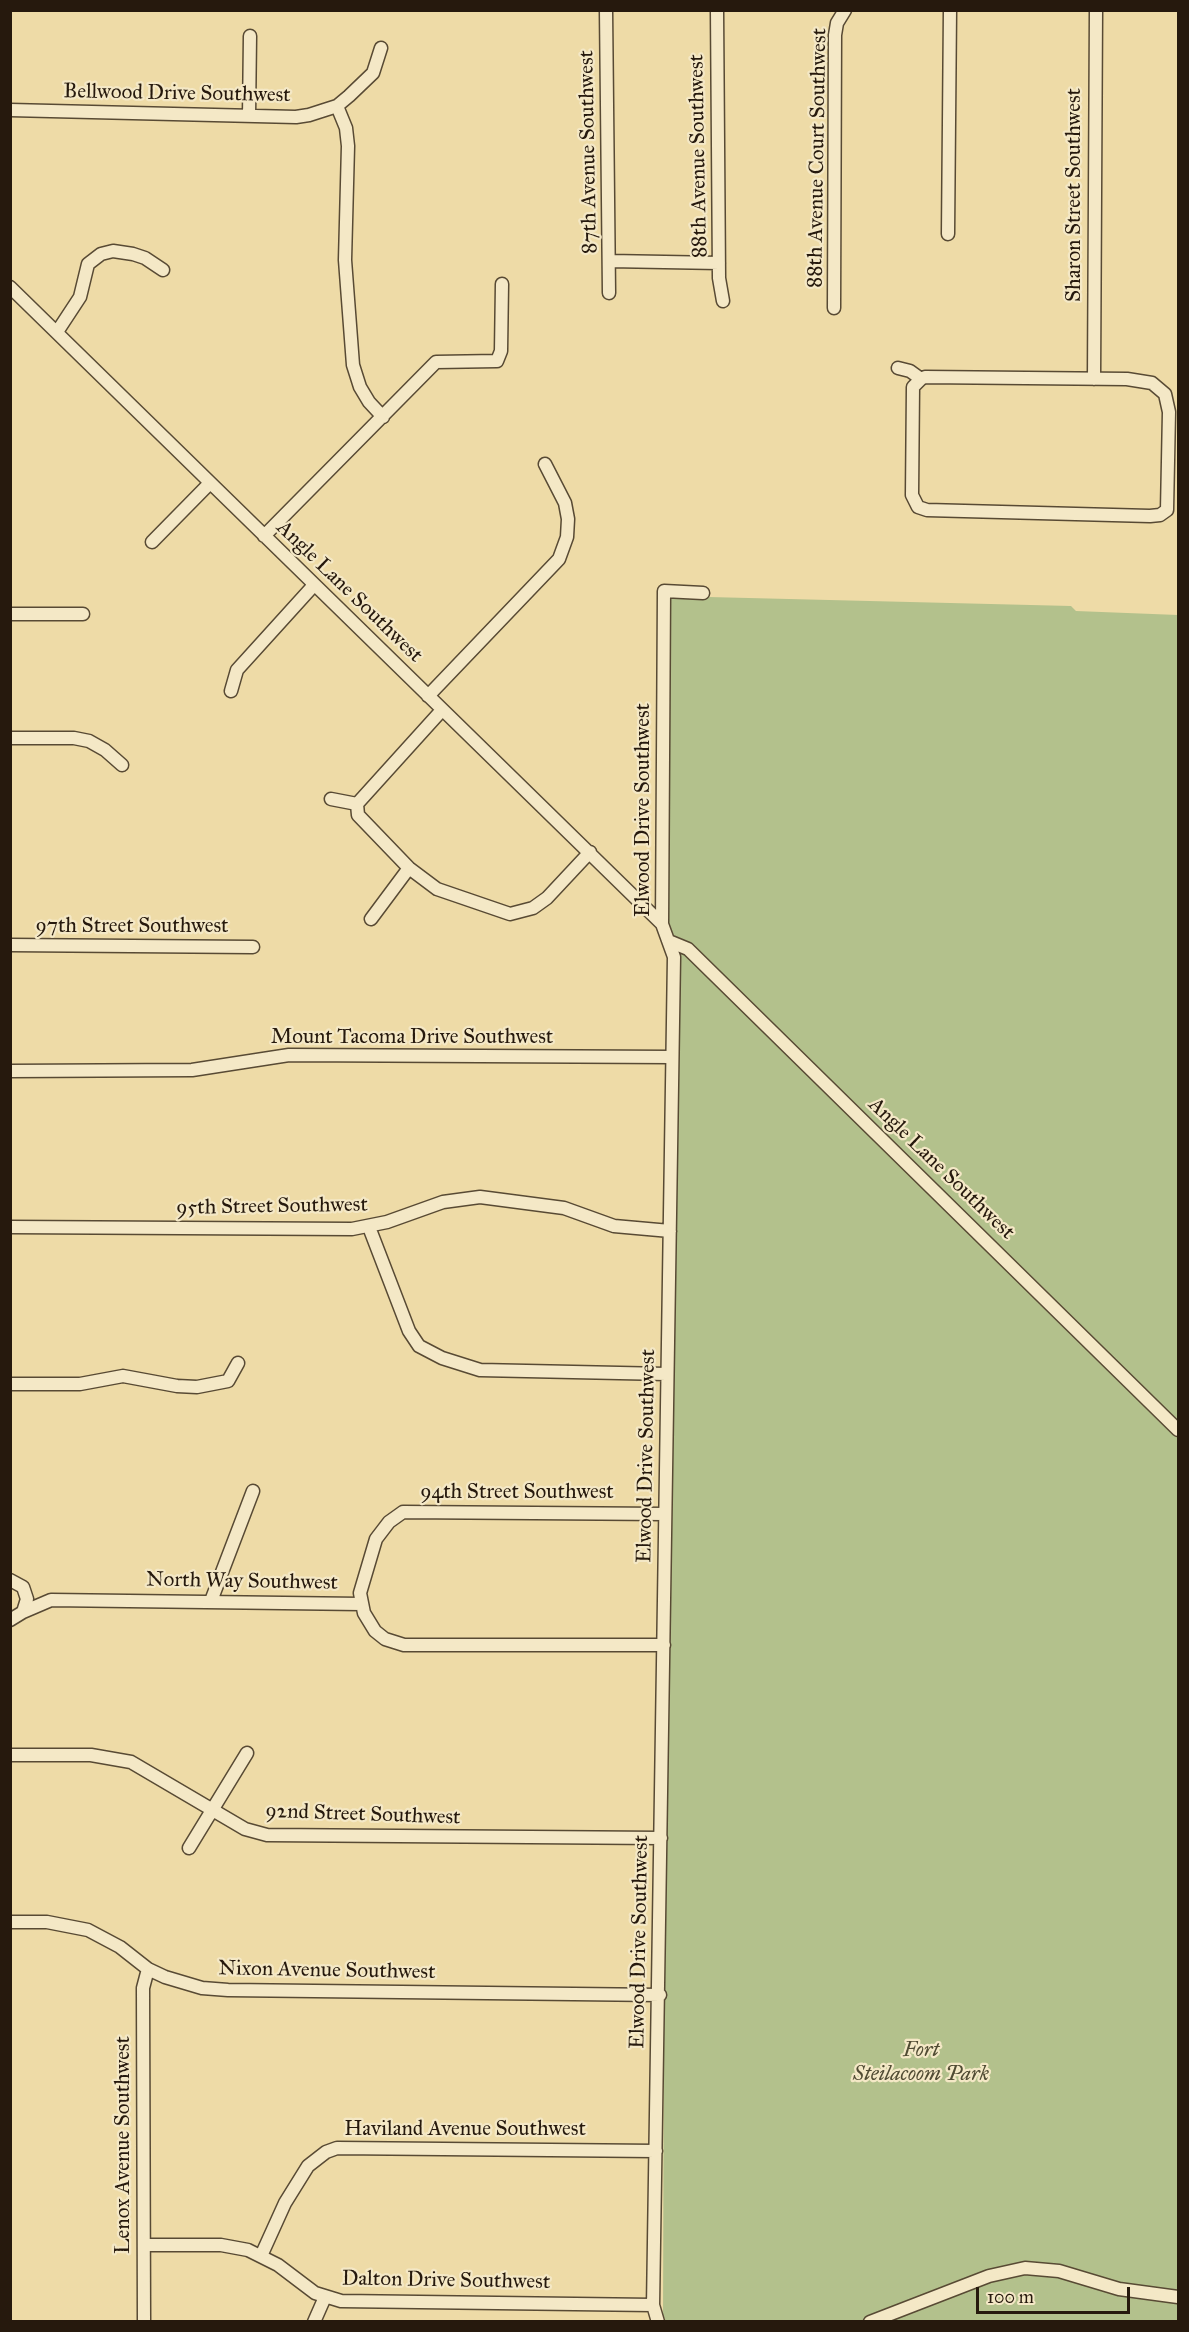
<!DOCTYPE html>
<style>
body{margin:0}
#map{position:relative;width:1189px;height:2332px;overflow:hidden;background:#eedba7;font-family:"IM FELL Great Primer",serif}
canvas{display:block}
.frame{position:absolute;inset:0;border:12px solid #26190d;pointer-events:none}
.scale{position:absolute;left:976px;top:2287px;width:154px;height:27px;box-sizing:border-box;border:3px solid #26190d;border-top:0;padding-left:8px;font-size:18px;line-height:21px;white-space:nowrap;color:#26190d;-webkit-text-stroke:4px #f4e8c6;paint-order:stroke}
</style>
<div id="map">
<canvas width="1189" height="2332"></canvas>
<div class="frame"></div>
<div class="scale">100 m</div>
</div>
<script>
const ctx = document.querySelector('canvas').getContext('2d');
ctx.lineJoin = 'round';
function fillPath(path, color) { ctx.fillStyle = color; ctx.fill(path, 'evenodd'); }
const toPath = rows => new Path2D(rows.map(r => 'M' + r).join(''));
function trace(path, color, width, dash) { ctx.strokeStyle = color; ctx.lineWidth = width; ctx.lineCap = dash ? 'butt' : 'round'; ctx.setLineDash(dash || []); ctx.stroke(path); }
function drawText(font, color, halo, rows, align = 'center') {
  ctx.font = font + ' "IM FELL Great Primer",serif'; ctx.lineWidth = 4.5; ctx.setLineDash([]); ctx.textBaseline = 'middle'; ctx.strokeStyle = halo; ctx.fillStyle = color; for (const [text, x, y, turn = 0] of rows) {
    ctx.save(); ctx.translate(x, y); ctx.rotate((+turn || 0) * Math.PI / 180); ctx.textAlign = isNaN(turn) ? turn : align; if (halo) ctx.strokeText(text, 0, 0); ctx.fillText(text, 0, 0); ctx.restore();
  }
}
fillPath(toPath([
 [668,596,1071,606,1076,611,1178,615,1178,2321,666,2322,663,2315]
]), '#b3c18c');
const minor = toPath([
 [606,10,609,293],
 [717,10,719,278,723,301],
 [337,106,346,128,348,146,345,260,353,365,360,387,369,402,383,417],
 [10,110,296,117,309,115,337,106,349,96,373,73,381,48],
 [249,116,250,36],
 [948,234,950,10],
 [610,261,719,263],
 [10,287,662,924],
 [834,308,835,35,837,23,845,10],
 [57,332,80,297,88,264,101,254,113,251,133,254,145,258,163,270],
 [898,368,910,371,921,379,925,377,1127,379,1152,383,1165,394,1169,412,1167,510,1160,515,1150,516,927,510,918,507,912,495,913,387,921,379],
 [1094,379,1096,10],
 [264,536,436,362,497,361,501,351,502,284],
 [152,542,210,483],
 [10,614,83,614],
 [231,691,237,670,314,585],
 [428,696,559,559,567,537,568,519,565,503,545,464],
 [442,710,357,804,358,815,409,868,437,889,510,914,533,908,547,898,590,852],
 [10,738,74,738,89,741,105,750,122,765],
 [331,799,357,804],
 [371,919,409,868],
 [671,942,688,949,1178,1430],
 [10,945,253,947],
 [10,1071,192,1070,289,1055,672,1057],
 [10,1227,352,1229,387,1222,443,1202,480,1197,564,1208,614,1226,670,1231],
 [369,1227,409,1331,419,1346,442,1358,480,1370,666,1374],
 [10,1384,80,1384,123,1376,177,1386,197,1387,228,1381,238,1363],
 [10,1580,23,1587,27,1599,23,1612,10,1620],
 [211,1601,253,1491],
 [23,1612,51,1600,361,1604],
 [664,1645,404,1645,385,1639,375,1631,364,1613,360,1593,376,1539,389,1522,403,1512,665,1514],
 [10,1755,91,1755,131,1762,245,1829,267,1835,661,1838],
 [189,1848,247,1753],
 [10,1922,47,1922,88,1930,120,1947,148,1969,165,1977,202,1988,228,1990,660,1995],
 [144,2245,221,2245,248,2250,278,2265,315,2293,341,2301,653,2305],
 [261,2256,285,2203,308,2166,326,2152,337,2148,656,2151],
 [144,2322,143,1988,148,1969],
 [314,2322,325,2297],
 [658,2322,653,2305,674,957,662,924,664,591,703,593],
 [870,2322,989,2276,1025,2268,1059,2271,1119,2289,1178,2297]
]);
trace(minor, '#584a34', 15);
trace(minor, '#f4e8c6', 12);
drawText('21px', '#26190d', '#f4e8c6', [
 ["Bellwood Drive Southwest",177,94,1],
 ["87th Avenue Southwest",589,152,-91],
 ["88th Avenue Southwest",699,156,-91],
 ["88th Avenue Court Southwest",818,158,-89],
 ["Sharon Street Southwest",1075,195,-90],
 ["Angle Lane Southwest",349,592,44],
 ["Elwood Drive Southwest",644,810,-90],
 ["97th Street Southwest",132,927],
 ["Mount Tacoma Drive Southwest",412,1038],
 ["Angle Lane Southwest",941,1169,44],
 ["95th Street Southwest",272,1207,-1],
 ["Elwood Drive Southwest",647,1456,-89],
 ["94th Street Southwest",517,1493],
 ["North Way Southwest",242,1582,1],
 ["92nd Street Southwest",363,1815,2],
 ["Elwood Drive Southwest",640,1942,-89],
 ["Nixon Avenue Southwest",327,1971,1],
 ["Haviland Avenue Southwest",465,2130],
 ["Lenox Avenue Southwest",124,2145,-90],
 ["Dalton Drive Southwest",446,2281,1]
]);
drawText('italic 21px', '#504b33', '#f4e8c6', [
 ["Fort",921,2051],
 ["Steilacoom Park",921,2075]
]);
</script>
